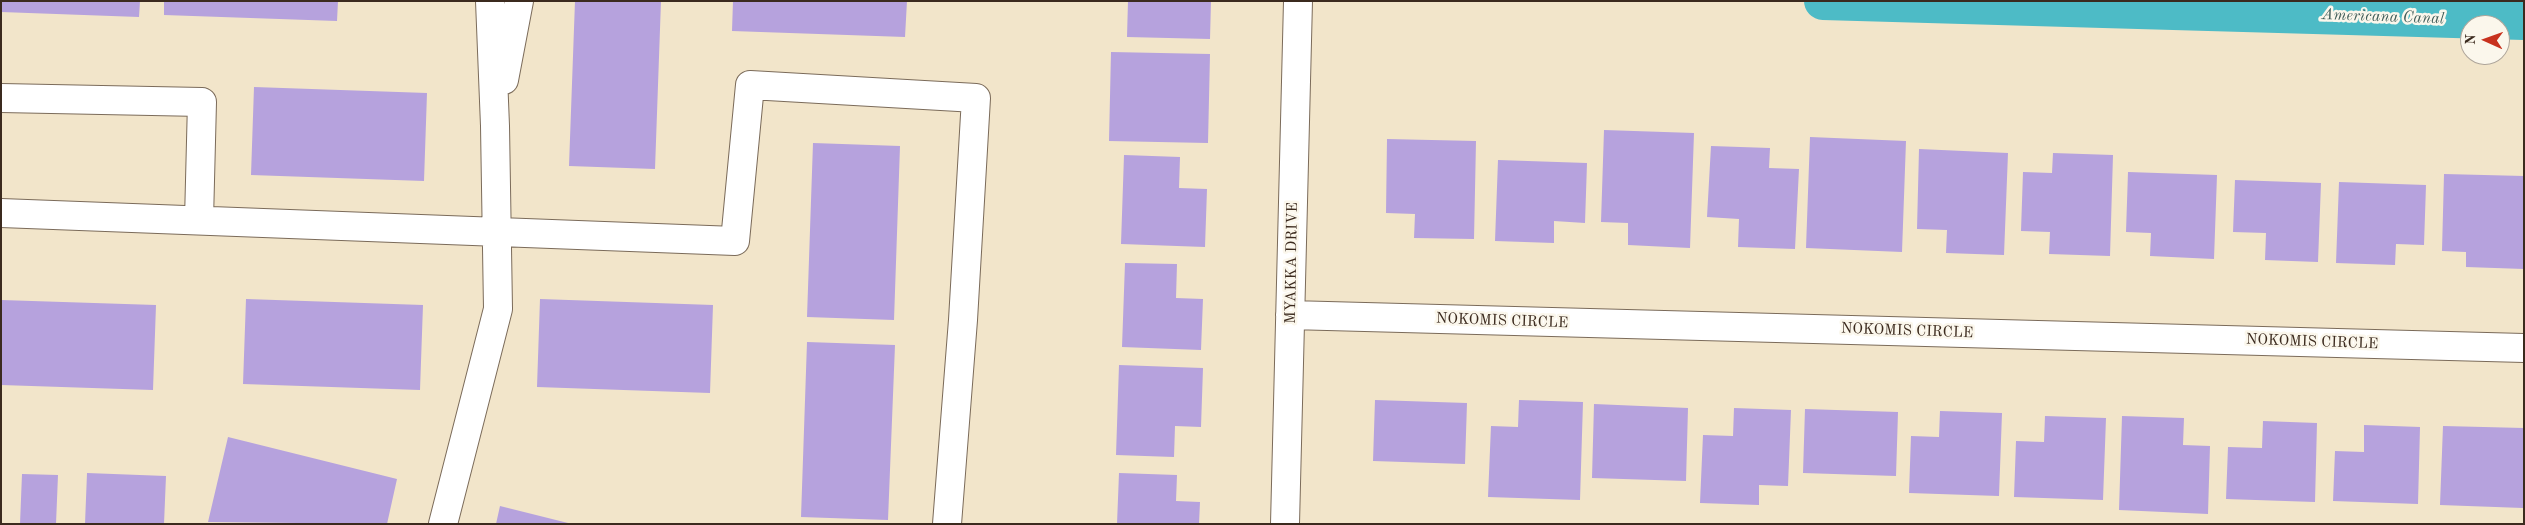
<!DOCTYPE html>
<style>
body{margin:0}
#map{position:relative;width:2525px;height:525px;overflow:hidden;background:#f2e5ca;font-family:"Old Standard TT",serif}
canvas{display:block}
.frame{position:absolute;inset:0;border:2px solid #3b2a1e;pointer-events:none}
.north{position:absolute;left:2460px;top:15px;width:50px;height:50px;box-sizing:border-box;background:#fbf7ec;border:1px solid #aea59a;border-radius:50%;rotate:272deg;font-size:14px;font-weight:700;line-height:20px;text-align:center;color:#3b2a1e}
.north::after{content:'';display:block;margin:auto;width:18px;height:22px;background:#c8321e;clip-path:polygon(50% 0,100% 100%,50% 72%,0 100%)}
</style>
<div id="map">
<canvas width="2525" height="525"></canvas>
<div class="frame"></div>
<div class="north">N</div>
</div>
<script>
const ctx = document.querySelector('canvas').getContext('2d');
ctx.lineJoin = 'round';
const toPath = rows => new Path2D(rows.map(r => 'M' + r).join(''));
function trace(path, color, width, dash) { ctx.strokeStyle = color; ctx.lineWidth = width; ctx.lineCap = dash ? 'butt' : 'round'; ctx.setLineDash(dash || []); ctx.stroke(path); }
function fillPath(path, color) { ctx.fillStyle = color; ctx.fill(path, 'evenodd'); }
function drawText(font, color, halo, rows, align = 'center') {
  ctx.font = font + ' "Old Standard TT",serif'; ctx.lineWidth = 5; ctx.setLineDash([]); ctx.textBaseline = 'middle'; ctx.strokeStyle = halo; ctx.fillStyle = color; for (const [text, x, y, turn = 0] of rows) {
    ctx.save(); ctx.translate(x, y); ctx.rotate((+turn || 0) * Math.PI / 180); ctx.textAlign = isNaN(turn) ? turn : align; if (halo) ctx.strokeText(text, 0, 0); ctx.fillText(text, 0, 0); ctx.restore();
  }
}
trace(toPath([
 [1823,1,2524,21]
]), '#4dbbc6', 38);
fillPath(toPath([
 [1,1,140,1,139,17,1,12],
 [164,1,338,1,337,21,164,15],
 [575,1,661,1,655,169,569,166],
 [733,1,907,1,905,37,732,31],
 [1128,1,1211,1,1210,39,1127,37],
 [1111,52,1210,54,1208,143,1109,141],
 [254,87,427,93,424,181,251,175],
 [1604,130,1694,133,1690,248,1628,245,1628,223,1601,222],
 [1810,137,1906,141,1902,252,1806,248],
 [1387,139,1476,141,1474,239,1414,238,1415,214,1386,213],
 [813,143,900,146,894,320,807,317],
 [1711,146,1770,148,1769,168,1799,169,1795,249,1738,247,1739,219,1707,217],
 [1919,149,2008,153,2004,255,1946,253,1947,230,1917,229],
 [2053,153,2113,155,2110,256,2049,254,2050,232,2021,231,2023,172,2052,173],
 [1124,155,1180,157,1179,188,1207,189,1205,247,1121,244],
 [1498,160,1587,163,1585,223,1554,221,1554,243,1495,241],
 [2128,172,2217,175,2214,259,2150,256,2151,233,2126,232],
 [2444,174,2524,176,2524,269,2466,267,2466,252,2442,251],
 [2235,180,2321,183,2318,262,2265,260,2266,233,2233,232],
 [2339,182,2426,185,2424,245,2396,244,2395,265,2336,263],
 [1125,263,1177,264,1176,298,1203,299,1201,350,1122,347],
 [246,299,423,305,420,390,243,384],
 [540,299,713,305,710,393,537,387],
 [1,300,156,305,153,390,1,385],
 [807,342,895,345,888,520,801,517],
 [1119,365,1203,368,1201,427,1175,426,1174,457,1116,455],
 [1375,400,1467,403,1465,464,1373,461],
 [1519,400,1583,402,1580,500,1488,497,1491,426,1518,427],
 [1594,404,1688,408,1686,481,1592,478],
 [1734,408,1791,410,1788,486,1759,485,1759,505,1700,503,1703,435,1733,436],
 [1805,409,1898,412,1896,476,1803,473],
 [1940,411,2002,413,1999,496,1909,493,1911,436,1939,437],
 [2045,416,2106,418,2103,500,2014,497,2016,441,2044,442],
 [2122,416,2184,418,2183,445,2210,446,2208,514,2119,510],
 [2263,421,2317,423,2315,502,2226,499,2228,447,2262,448],
 [2364,425,2420,427,2418,504,2333,501,2335,451,2364,452],
 [2443,426,2524,428,2523,508,2440,505],
 [228,437,397,479,387,524,208,522],
 [87,473,166,476,164,524,85,524],
 [1119,473,1177,475,1176,501,1200,502,1199,524,1117,524],
 [22,474,58,475,56,524,20,524],
 [500,506,568,523,568,524,496,524]
]), '#b6a2dd');
const minor = toPath([
 [504,80,519,1],
 [1,98,202,102,199,220],
 [1,213,735,241,750,85,976,98,963,320,947,524],
 [1290,315,2524,348],
 [443,524,498,309,495,126,490,1],
 [1285,524,1298,1]
]);
trace(minor, '#7b6b5a', 30);
trace(minor, '#fff', 28);
drawText('15px', '#3b2a1e', '#fbf7ec', [
 ["MYAKKA DRIVE",1292,263,-89],
 ["NOKOMIS CIRCLE",1502,321,2],
 ["NOKOMIS CIRCLE",1907,331,2],
 ["NOKOMIS CIRCLE",2312,342,2]
]);
drawText('italic 16px', '#415d59', '#fbf7ec', [
 ["Americana Canal",2383,17,2]
]);
</script>
